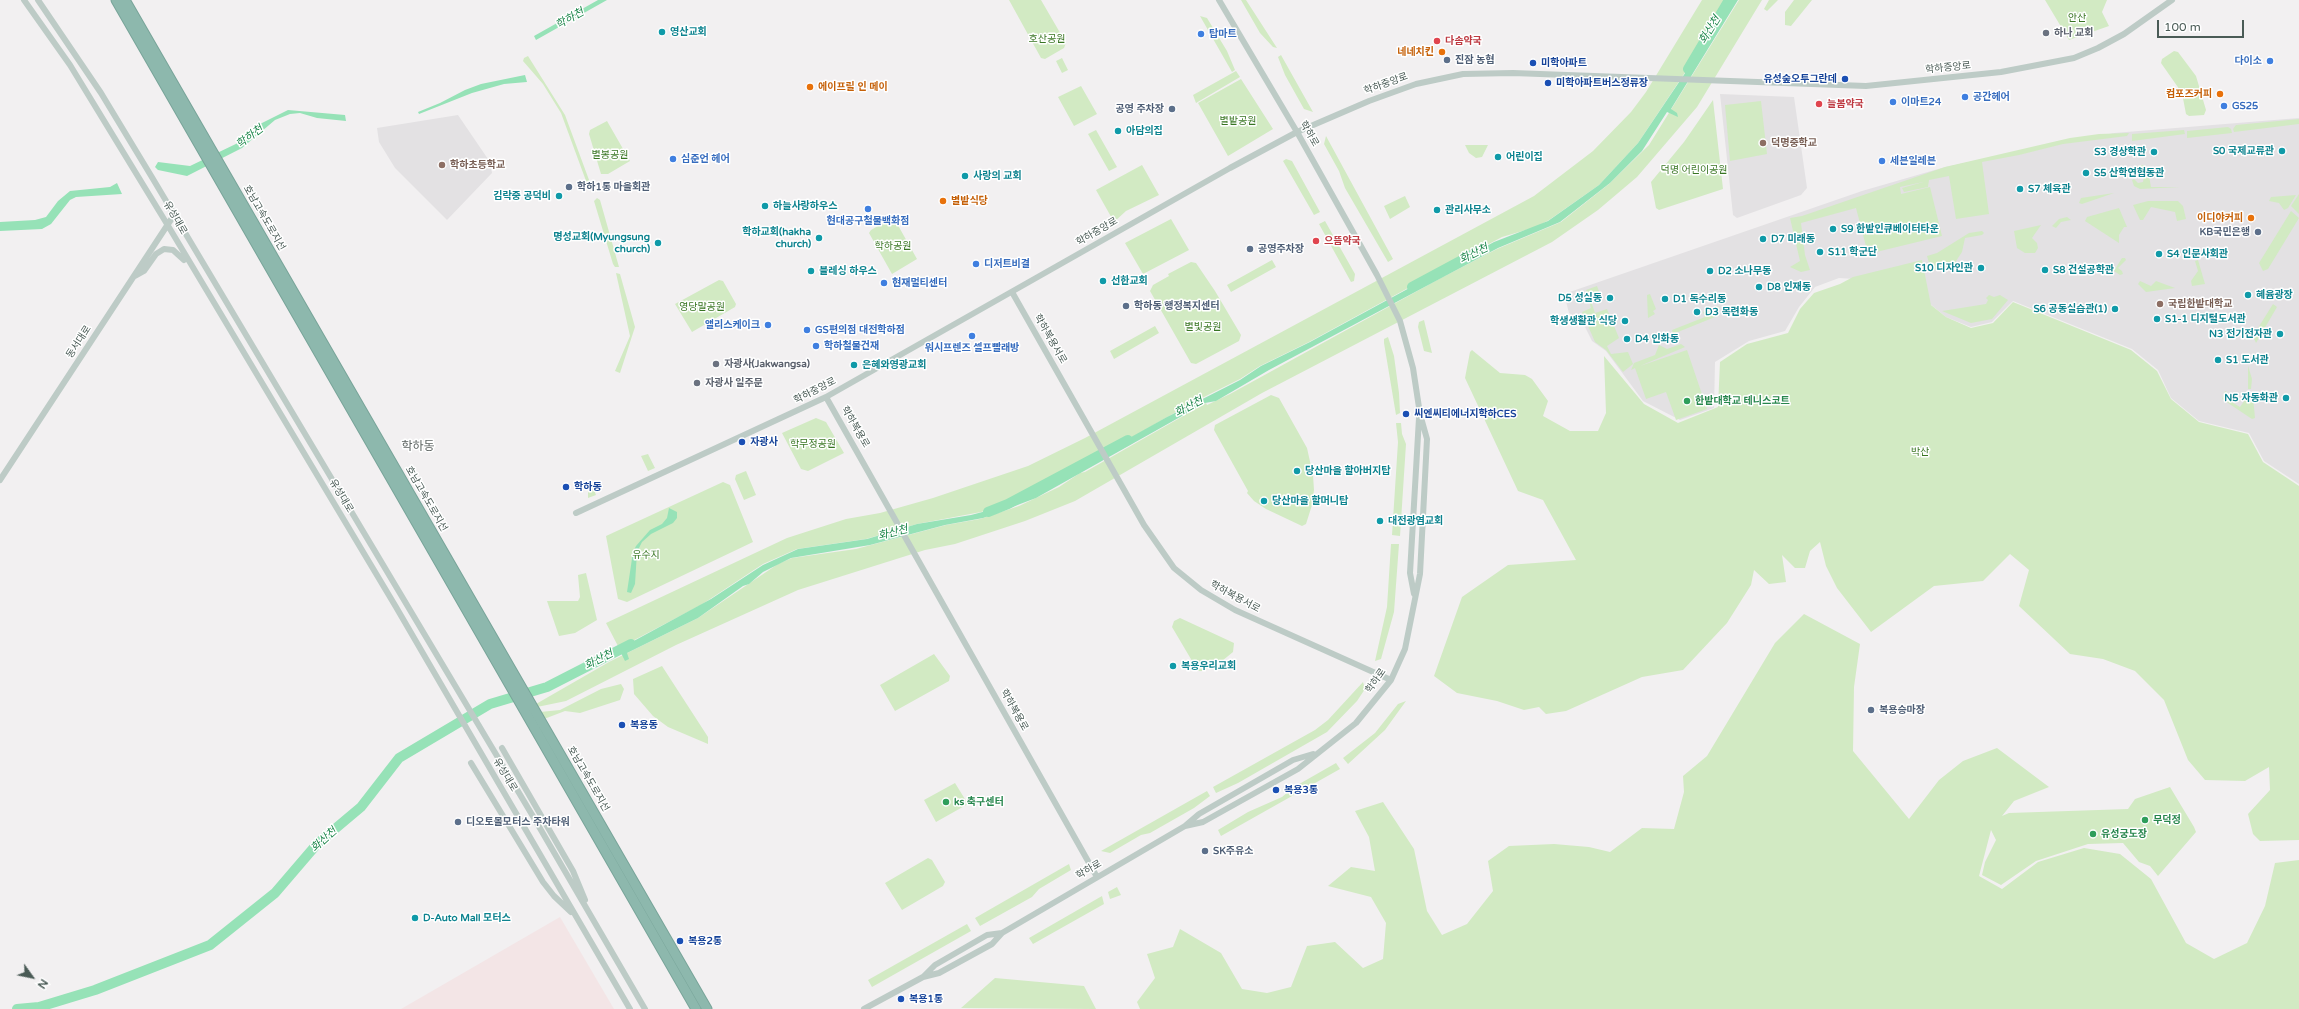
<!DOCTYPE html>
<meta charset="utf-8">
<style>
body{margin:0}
#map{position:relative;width:2299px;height:1009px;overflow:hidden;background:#f2f0f1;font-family:"Varela Round",sans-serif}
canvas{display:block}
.north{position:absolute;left:12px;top:957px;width:40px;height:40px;-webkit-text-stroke:3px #fff;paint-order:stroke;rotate:123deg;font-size:11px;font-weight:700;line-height:16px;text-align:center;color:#4a5b56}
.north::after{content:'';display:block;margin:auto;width:14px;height:18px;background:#4a5b56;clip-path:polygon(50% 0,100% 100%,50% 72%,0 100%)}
.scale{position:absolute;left:2157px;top:20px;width:87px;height:18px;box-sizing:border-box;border:2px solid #4a5b56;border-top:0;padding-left:5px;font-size:12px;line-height:14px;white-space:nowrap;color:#4a5b56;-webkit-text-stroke:3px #fff;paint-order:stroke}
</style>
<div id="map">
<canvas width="2299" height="1009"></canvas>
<div class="north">N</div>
<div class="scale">100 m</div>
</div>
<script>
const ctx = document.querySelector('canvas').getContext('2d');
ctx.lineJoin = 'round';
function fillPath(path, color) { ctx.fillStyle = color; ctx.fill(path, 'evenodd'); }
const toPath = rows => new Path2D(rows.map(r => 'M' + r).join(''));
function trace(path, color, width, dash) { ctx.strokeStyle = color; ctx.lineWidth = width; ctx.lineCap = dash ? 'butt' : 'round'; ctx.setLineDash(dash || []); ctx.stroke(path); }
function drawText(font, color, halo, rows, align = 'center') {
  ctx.font = font + ' "Varela Round","Noto Sans KR",sans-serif'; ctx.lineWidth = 3; ctx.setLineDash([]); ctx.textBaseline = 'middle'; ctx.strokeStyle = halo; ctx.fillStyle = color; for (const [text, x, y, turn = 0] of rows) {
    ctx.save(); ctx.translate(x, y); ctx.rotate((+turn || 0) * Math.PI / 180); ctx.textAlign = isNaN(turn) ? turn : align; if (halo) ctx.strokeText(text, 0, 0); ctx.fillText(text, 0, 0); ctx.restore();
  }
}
fillPath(toPath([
 [560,917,614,1009,401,1009]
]), '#f3e5e6');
fillPath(toPath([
 [1720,94,1794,97,1807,188,1801,195,1737,218,1733,215],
 [458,115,490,162,492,173,447,220,395,168,379,142,377,128],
 [2299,118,2299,484,2264,461,2249,433,2199,421,2171,398,2158,370,2132,349,2013,301,1992,322,1971,327,1946,317,1924,299,1884,281,1839,278,1815,287,1799,307,1785,331,1749,341,1715,362,1714,408,1680,420,1643,401,1606,351,1592,341,1582,321,1569,313,1564,294,1862,191,1945,167,2114,133]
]), '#e3e1e3');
fillPath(toPath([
 [1009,0,1041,0,1066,43,1064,48,1045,59,1041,58],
 [1241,0,1246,0,1277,48,1273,47,1260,33],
 [1702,0,1728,0,1702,47,1638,143,1599,185,1549,220,1536,227,1502,237,1487,245,1309,342,1260,366,1240,379,1190,404,1094,459,1008,504,981,512,917,524,866,539,797,549,763,564,701,605,619,648,606,623,787,538,846,519,880,513,933,498,1028,466,1085,438,1534,196,1593,151,1631,112,1646,92],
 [1739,0,1762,0,1697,107,1637,177,1598,210,1552,242,1262,393,1075,501,1025,521,955,544,925,550,798,590,676,645,566,701,537,707,536,704,609,662,698,618,778,564,792,558,856,549,946,525,980,519,1019,506,1059,487,1080,473,1085,472,1206,403,1207,405,1230,394,1441,278,1497,249,1561,222,1609,184,1649,145],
 [1769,0,1778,0,1767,11,1764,9],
 [1794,0,1812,0,1791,26,1785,25,1785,12],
 [2045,0,2107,0,2102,12,2109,26,2069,40],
 [1200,16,1207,18,1227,51,1235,70,1232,72],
 [2174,51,2178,52,2196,76,2206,110,2204,115,2189,116,2186,114,2182,93,2161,63,2162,59],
 [1281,55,1313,112,1304,109,1285,75,1278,57],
 [528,56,565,115,592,188,589,189,561,113,543,84,523,61,524,58],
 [1062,58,1068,70,1062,73,1056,61],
 [1236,71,1240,77,1196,103,1193,95],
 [1241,79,1273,129,1228,156,1198,103],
 [1081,86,1097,114,1074,126,1058,97],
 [1713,100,1723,189,1659,210,1656,208,1651,182,1684,142],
 [1761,101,1767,154,1730,161,1725,105],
 [2299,119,2299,124,2234,132,2233,129,2236,125],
 [607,121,630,161,608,174,601,174,589,134,590,130],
 [2228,127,2231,129,2232,133,2187,138,2187,131],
 [1096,130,1117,167,1109,171,1088,134],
 [2184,130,2185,134,2132,141,2132,134],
 [2129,133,2127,136,2063,144,2019,155,1982,162,1989,214,1956,219,1949,176,1929,180,1928,187,1904,192,1902,188,1923,182,1900,187,1901,194,1930,187,1942,236,1868,254,1856,208,1801,223,1805,255,1810,270,1801,272,1790,267,1800,261,1790,218,1802,216,1945,167,2070,138,2099,134],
 [1326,136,1393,259,1388,262,1345,188,1339,171,1324,144],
 [1465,145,1488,145,1482,157,1476,158,1469,153],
 [1286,159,1292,161,1320,212,1314,215,1283,161],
 [1142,165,1159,195,1126,211,1114,222,1096,190],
 [2144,165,2144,169,2127,172,2126,168],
 [2144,176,2149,176,2151,187,2180,187,2140,189,2134,186,2132,180,2134,179,2138,183,2143,182],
 [2114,193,2082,204,2079,203,2081,198],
 [2299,194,2299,214,2291,206],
 [2296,195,2288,208,2284,210,2279,203,2269,201,2271,197],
 [1405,196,1410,207,1390,219,1384,206],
 [597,198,600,200,619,267,615,267,613,264,594,201],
 [2148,201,2178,201,2183,206,2186,219,2177,221,2175,212,2151,207,2143,220,2140,220,2133,205],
 [2119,208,2127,227,2124,227,2119,235,2119,243,2085,221,2087,217],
 [2291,211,2299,218,2268,269,2263,271,2259,263],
 [2067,217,2071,220,2061,222,2056,228,2052,226,2059,219],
 [890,219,895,220,917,259,892,274,869,233,871,230],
 [1171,219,1189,250,1143,274,1125,243],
 [1325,221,1355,274,1354,281,1351,282,1319,224],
 [2041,225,2032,238,2037,243,2038,248,2035,253,2025,253,2017,248,2014,231],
 [1982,231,1984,233,1982,235,1965,238,1962,252,1950,270,1931,270,1927,256,1937,253,1969,233],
 [2122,258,2125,258,2126,260,2118,268,2122,271,2123,274,2120,275,2114,271],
 [1272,260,1276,267,1231,292,1227,285],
 [1922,260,1931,305,1946,317,1971,328,1993,323,2013,302,2131,350,2157,371,2171,399,2199,422,2248,434,2263,462,2299,486,2299,840,2260,841,2253,834,2248,814,2270,790,2269,767,2245,781,2205,780,2188,760,2164,700,2135,671,2103,659,2070,654,2019,606,2029,570,2010,554,1983,581,1934,586,1871,632,1837,588,1826,566,1820,542,1810,551,1805,568,1795,568,1782,555,1786,582,1769,584,1754,570,1751,585,1727,623,1683,670,1642,677,1566,711,1546,714,1539,707,1524,710,1497,701,1457,693,1434,676,1462,597,1508,565,1576,560,1543,500,1518,491,1465,378,1470,352,1472,350,1500,373,1525,375,1532,379,1548,401,1543,416,1570,431,1598,431,1606,413,1604,356,1644,404,1678,423,1718,407,1720,362,1747,344,1788,333,1800,309,1814,293,1840,284,1853,277],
 [2198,260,2205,284,2192,286,2191,281,2198,271,2195,261],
 [1191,262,1196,263,1215,291,1241,335,1239,341,1196,364,1191,363,1150,291,1153,285,1169,276,1168,274],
 [616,273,620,274,635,327,620,373,615,371,630,336],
 [719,280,723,281,736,304,735,307,692,332,675,304],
 [2140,281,2151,286,2156,281,2175,288,2146,292,2138,284],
 [1597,286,1600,294,1590,298,1595,313,1607,309,1619,338,1607,346,1611,354,1628,352,1633,364,1623,372,1606,350,1595,342,1582,312,1591,308,1586,290],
 [1650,294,1656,309,1653,311,1655,314,1648,318,1647,295],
 [1989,295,1994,297,2000,295,2008,300,1992,319,1971,323,1942,311,1986,304,1988,300,1986,298],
 [2273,304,2277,307,2256,343,2253,336],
 [1718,306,1720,309,1713,312,1715,317,1673,334,1672,330,1705,317,1703,312],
 [1424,320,1432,353,1424,351,1418,327,1419,322],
 [1155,326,1159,333,1114,359,1110,351],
 [1388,337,1394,356,1399,393,1400,413,1396,415,1384,343,1384,339],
 [1681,344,1685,347,1640,366,1687,350,1707,409,1676,420,1666,392,1646,399,1635,368,1631,370,1634,363,1655,355,1659,345,1667,349],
 [2243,349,2252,379,2251,389,2248,389,2248,366],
 [2225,391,2228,393,2225,398,2240,407,2249,394,2253,397,2255,418,2252,419,2222,399],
 [1271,395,1279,398,1307,448,1313,475,1314,490,1312,505,1306,524,1302,526,1266,509,1254,501,1247,493,1248,491,1214,430,1215,425],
 [816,418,826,422,844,453,808,471,801,469,782,433],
 [1396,423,1401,423,1402,434,1406,444,1400,536,1392,535,1398,442],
 [648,454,655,468,648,471,641,456],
 [746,471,756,495,744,500,735,479,736,475],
 [723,482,730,485,753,542,627,602,618,599,606,536],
 [593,487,596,495,588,498,588,489],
 [1391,544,1399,544,1394,612,1381,659,1375,661,1387,607],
 [586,573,597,620,575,633,559,636,547,601,578,601,580,597,578,575],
 [1804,614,1860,644,1854,687,1853,751,1909,819,1939,780,1963,761,1997,748,2049,787,2014,801,2002,816,2009,813,2128,809,2135,799,2170,787,2194,827,2196,832,2158,876,2150,866,2139,862,2123,843,2088,844,2036,861,2001,885,1982,875,1985,862,1996,840,1991,830,1979,876,2002,889,2038,862,2084,848,2120,854,2151,879,2186,943,2214,959,2247,943,2265,906,2275,863,2299,860,2299,1009,1140,1009,1137,1002,1155,978,1147,954,1173,947,1180,929,1221,953,1242,989,1267,993,1291,987,1307,946,1335,942,1363,968,1383,959,1386,923,1371,897,1328,886,1351,867,1375,871,1369,837,1355,811,1383,802,1414,849,1427,911,1442,935,1467,924,1493,891,1488,861,1509,846,1554,844,1589,847,1610,852,1642,828,1674,829,1684,792,1683,776,1707,756,1775,643],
 [1180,618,1234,643,1233,652,1222,661,1202,671,1198,671,1172,627,1174,621],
 [934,654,950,676,949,681,895,711,880,685],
 [662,666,708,737,708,744,668,727,653,716,634,694,633,679],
 [1363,682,1365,689,1357,701,1327,732,1238,783,1216,793,1213,787,1315,730,1328,720],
 [621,684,624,689,620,700,580,713,565,711,544,719,540,712,560,710,601,689],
 [1406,701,1385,730,1348,764,1343,758,1375,733,1398,704],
 [1336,763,1340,769,1221,836,1218,830,1248,812,1282,797,1294,787],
 [955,783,968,804,936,822,924,800],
 [1207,791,1210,796,1194,808,1150,833,1141,835,1110,853,1101,851],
 [928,858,932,860,945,882,943,886,902,910,885,883],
 [1069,864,1071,870,1039,889,1032,897,980,926,975,918],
 [1117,887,1121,895,1110,899,1108,892],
 [1102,896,1104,904,1033,944,1029,938],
 [967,924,971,931,872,987,868,980],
 [995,978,1084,986,1096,1009,961,1008]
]), '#d2eac3');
fillPath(toPath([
 [598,0,607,0,536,40,534,36],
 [1728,0,1738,0,1671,109,1677,113,1678,117,1667,112,1642,151,1610,183,1560,222,1498,248,1447,275,1269,370,1216,401,1205,403,1036,498,983,518,945,525,870,545,791,558,763,572,749,584,743,586,698,618,627,653,629,659,625,661,619,649,711,599,763,565,798,549,867,539,917,524,971,515,1009,505,1167,417,1240,380,1261,366,1310,342,1494,242,1548,221,1599,185,1638,143,1702,48],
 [525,75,527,82,504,84,472,93,419,114,418,112,440,103,465,90,481,84],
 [288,110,345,115,346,121,317,118,300,113,290,114,275,120,242,148,187,176,158,170,155,167,158,162,190,166,242,141,258,125],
 [117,183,122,194,76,197,70,200,51,224,42,229,0,231,0,222,35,220,46,217,58,201,70,191,110,187],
 [669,508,677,512,677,518,673,523,651,534,642,542,637,552,635,584,631,593,627,592,633,552,636,546,650,530,662,524,667,518]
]), '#96e2b7');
trace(toPath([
 [1688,69,1729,0],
 [1412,287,1479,251],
 [988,512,1008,504,1128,440],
 [17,1009,39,1007,95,990,210,945,275,893,317,844,361,807,399,758,490,704,547,687,631,644]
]), '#96e2b7', 10);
const highway = toPath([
 [116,0,696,1009],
 [125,0,707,1009]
]);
trace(highway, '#78a499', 11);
trace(toPath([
 [24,0,70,65,167,224,396,607,630,1009],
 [38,0,101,93,153,179,534,818,645,1009],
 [135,276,144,271,156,254,164,249,173,250,184,260],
 [1012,292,1144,525,1174,568,1201,590,1235,610,1391,680],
 [826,397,1097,877],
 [0,480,174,215],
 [576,513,826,397,1230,168,1297,132,1369,101,1416,84,1463,74,1513,73,1866,86,2001,72,2074,58,2098,48,2124,34,2172,0],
 [1414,594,1410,573,1419,418],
 [502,748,573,871,585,900],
 [471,763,543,882,554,896,571,912],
 [1185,826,1203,822,1298,769,1356,723,1391,680,1405,649,1420,574,1427,439,1420,414,1413,368,1400,321,1377,275,1297,132,1219,0],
 [923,977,939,973,992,944,1002,933,1185,826,1199,814,1293,760,1313,754],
 [864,1009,923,977,935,965,987,935,1002,933]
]), '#bdcbc6', 6);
trace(highway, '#8db8ad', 9);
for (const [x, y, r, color] of [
 [662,32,4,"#0f9aa8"],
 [2046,33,4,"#6b7280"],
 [1201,34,4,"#3f7fe0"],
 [1437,41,4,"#e0444e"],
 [1442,52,4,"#e8710a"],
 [1447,60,4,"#5c6f8a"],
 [2270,61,4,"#3f7fe0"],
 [1533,63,4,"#1a4fb4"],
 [1845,79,4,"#1a4fb4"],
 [1548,83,4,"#1a4fb4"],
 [810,87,4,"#e8710a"],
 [2220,94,4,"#e8710a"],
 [1965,97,4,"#3f7fe0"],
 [1893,102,4,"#3f7fe0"],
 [1819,104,4,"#e0444e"],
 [2224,106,4,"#3f7fe0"],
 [1172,109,4,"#5c6f8a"],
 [1118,131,4,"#0f9aa8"],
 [1763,143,4,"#8d6e63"],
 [2282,151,4,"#0f9aa8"],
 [2154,152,4,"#0f9aa8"],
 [1498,157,4,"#0f9aa8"],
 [673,159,4,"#3f7fe0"],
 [1882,161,4,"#3f7fe0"],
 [442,165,4,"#8d6e63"],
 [2086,173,4,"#0f9aa8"],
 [965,176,4,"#0f9aa8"],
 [569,187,4,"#5c6f8a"],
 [2020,189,4,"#0f9aa8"],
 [559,196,4,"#0f9aa8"],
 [943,201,4,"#e8710a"],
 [765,206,4,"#0f9aa8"],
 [868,209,4,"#3f7fe0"],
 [1437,210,4,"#0f9aa8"],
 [2251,218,4,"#e8710a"],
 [1833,229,4,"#0f9aa8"],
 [2258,232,4,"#5c6f8a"],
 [819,238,4,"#0f9aa8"],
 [1763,239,4,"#0f9aa8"],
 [1316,241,4,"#e0444e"],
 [658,243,4,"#0f9aa8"],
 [1250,249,4,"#5c6f8a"],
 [1820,252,4,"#0f9aa8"],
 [2159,254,4,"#0f9aa8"],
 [976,264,4,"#3f7fe0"],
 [1981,268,4,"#0f9aa8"],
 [2045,270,4,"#0f9aa8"],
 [811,271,4,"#0f9aa8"],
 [1710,271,4,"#0f9aa8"],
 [1103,281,4,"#0f9aa8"],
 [884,283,4,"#3f7fe0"],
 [1759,287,4,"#0f9aa8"],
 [2248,295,4,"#0f9aa8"],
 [1610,298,4,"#0f9aa8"],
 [1665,299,4,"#0f9aa8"],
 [2160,304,4,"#8d6e63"],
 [1126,306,4,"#5c6f8a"],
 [2115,309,4,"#0f9aa8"],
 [1697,312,4,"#0f9aa8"],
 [2157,319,4,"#0f9aa8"],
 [1625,321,4,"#0f9aa8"],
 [768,325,4,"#3f7fe0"],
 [807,330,4,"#3f7fe0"],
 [2280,334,4,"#0f9aa8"],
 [972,336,4,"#3f7fe0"],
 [1627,339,4,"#0f9aa8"],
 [816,346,4,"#3f7fe0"],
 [2218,360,4,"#0f9aa8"],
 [716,364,4,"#6b7280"],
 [854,365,4,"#0f9aa8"],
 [697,383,4,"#6b7280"],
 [2286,398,4,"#0f9aa8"],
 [1687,401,4,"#2e9e5b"],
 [1406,414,4,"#1a4fb4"],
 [742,442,4,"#1a4fb4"],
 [1297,471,4,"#0f9aa8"],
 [566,487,4,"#1a4fb4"],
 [1264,501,4,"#0f9aa8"],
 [1380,521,4,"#0f9aa8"],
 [1173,666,4,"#0f9aa8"],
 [1871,710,4,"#5c6f8a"],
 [622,725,4,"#1a4fb4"],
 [1276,790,4,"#1a4fb4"],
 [946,802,4,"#2e9e5b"],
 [2145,820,4,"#2e9e5b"],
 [458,822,4,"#5c6f8a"],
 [2093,834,4,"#2e9e5b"],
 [1205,851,4,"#5c6f8a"],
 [415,918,4,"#0f9aa8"],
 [680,941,4,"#1a4fb4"],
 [901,999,4,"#1a4fb4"]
]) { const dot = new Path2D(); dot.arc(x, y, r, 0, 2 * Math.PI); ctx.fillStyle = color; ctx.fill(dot); trace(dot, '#fff', 1.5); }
drawText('10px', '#387522', '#fff', [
 ["안산",2077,18],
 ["호산공원",1047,39],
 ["별밭공원",1238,121],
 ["별봉공원",610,155],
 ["덕명 어린이공원",1694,170],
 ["학하공원",893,246],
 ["영당말공원",702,307],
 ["별빛공원",1203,327],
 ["학무정공원",813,444],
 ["박산",1920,452],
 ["유수지",646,555]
]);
drawText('bold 10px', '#0d838f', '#fff', [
 ["영산교회",670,32],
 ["아담의집",1126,131],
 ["S0 국제교류관",2274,151,"right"],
 ["S3 경상학관",2146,152,"right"],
 ["어린이집",1506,157],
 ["S5 산학연협동관",2094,173],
 ["사랑의 교회",973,176],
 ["S7 체육관",2028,189],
 ["김락중 공덕비",551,196,"right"],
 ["하늘사랑하우스",773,206],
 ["관리사무소",1445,210],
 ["S9 한밭인큐베이터타운",1841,229],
 ["학하교회(hakha",811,232,"right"],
 ["church)",811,244,"right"],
 ["명성교회(Myungsung",650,237,"right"],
 ["church)",650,249,"right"],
 ["D7 미래동",1771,239],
 ["S11 학군단",1828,252],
 ["S4 인문사회관",2167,254],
 ["S10 디자인관",1973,268,"right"],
 ["S8 건설공학관",2053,270],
 ["블레싱 하우스",819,271],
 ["D2 소나무동",1718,271],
 ["선한교회",1111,281],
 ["D8 인재동",1767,287],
 ["혜윰광장",2256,295],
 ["D5 성실동",1602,298,"right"],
 ["D1 독수리동",1673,299],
 ["S6 공동실습관(1)",2107,309,"right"],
 ["D3 목련화동",1705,312],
 ["S1-1 디지털도서관",2165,319],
 ["학생생활관 식당",1617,321,"right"],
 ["N3 전기전자관",2272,334,"right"],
 ["D4 인화동",1635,339],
 ["S1 도서관",2226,360],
 ["은혜와영광교회",862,365],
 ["N5 자동화관",2278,398,"right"],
 ["당산마을 할아버지탑",1305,471],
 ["당산마을 할머니탑",1272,501],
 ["대전광염교회",1388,521],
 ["복용우리교회",1181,666],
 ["D-Auto Mall 모터스",423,918]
], 'left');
drawText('bold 10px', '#5b616d', '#fff', [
 ["하나 교회",2054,33],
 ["자광사(Jakwangsa)",724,364],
 ["자광사 일주문",705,383]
], 'left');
drawText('bold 10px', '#366cbe', '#fff', [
 ["탑마트",1209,34],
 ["다이소",2262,61,"right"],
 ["공간헤어",1973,97],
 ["이마트24",1901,102],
 ["GS25",2232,106],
 ["심준언 헤어",681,159],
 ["세븐일레븐",1890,161],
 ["현대공구철물백화점",868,221,"center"],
 ["디저트비결",984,264],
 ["현재멀티센터",892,283],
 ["앨리스케이크",760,325,"right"],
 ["GS편의점 대전학하점",815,330],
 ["학하철물건재",824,346],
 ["워시프렌즈 셀프빨래방",972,348,"center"]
], 'left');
drawText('bold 10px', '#be3a42', '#fff', [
 ["다솜약국",1445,41],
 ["늘봄약국",1827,104],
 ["으뜸약국",1324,241]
], 'left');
drawText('bold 10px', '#c56008', '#fff', [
 ["네네치킨",1434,52],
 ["에이프릴 인 메이",818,87,"left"],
 ["컴포즈커피",2212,94],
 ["별밭식당",951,201,"left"],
 ["이디야커피",2243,218]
], 'right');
drawText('bold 10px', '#4e5e75', '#fff', [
 ["진잠 농협",1455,60],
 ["공영 주차장",1164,109,"right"],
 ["학하1통 마을회관",577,187],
 ["KB국민은행",2250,232,"right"],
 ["공영주차장",1258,249],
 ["학하동 행정복지센터",1134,306],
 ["복용승마장",1879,710],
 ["디오토몰모터스 주차타워",466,822],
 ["SK주유소",1213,851]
], 'left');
drawText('bold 10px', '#164399', '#fff', [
 ["미학아파트",1541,63],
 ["유성숲오투그란데",1837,79,"right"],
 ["미학아파트버스정류장",1556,83],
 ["씨엔씨티에너지학하CES",1414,414],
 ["자광사",750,442],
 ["학하동",574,487],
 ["복용동",630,725],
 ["복용3통",1284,790],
 ["복용2통",688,941],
 ["복용1통",909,999]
], 'left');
drawText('10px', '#4a5b56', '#fff', [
 ["학하중앙로",1948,68,-6],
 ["학하중앙로",1386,84,-20],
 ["학하로",1309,134,60],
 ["유성대로",175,218,60],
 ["호남고속도로지선",264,218,60],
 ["학하중앙로",1097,232,-30],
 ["학하복용서로",1050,339,60],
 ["동서대로",79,342,-57],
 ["학하중앙로",815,391,-27],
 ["학하복용로",855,427,60],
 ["유성대로",341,496,59],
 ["호남고속도로지선",426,499,60],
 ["학하복용서로",1235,597,28],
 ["학하로",1376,681,-55],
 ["학하복용로",1014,710,61],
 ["유성대로",505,775,59],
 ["호남고속도로지선",588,779,60],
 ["학하로",1089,870,-30]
]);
drawText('bold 10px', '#785e54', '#fff', [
 ["덕명중학교",1771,143],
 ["학하초등학교",450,165],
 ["국립한밭대학교",2168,304]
], 'left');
drawText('bold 10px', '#27864d', '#fff', [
 ["한밭대학교 테니스코트",1695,401],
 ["ks 축구센터",954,802],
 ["무덕정",2153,820],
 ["유성궁도장",2101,834]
], 'left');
drawText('italic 11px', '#1b864a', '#fff', [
 ["학하천",570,19,-29],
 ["화산천",1710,30,-58],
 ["학하천",250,137,-37],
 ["화산천",1474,254,-26],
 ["화산천",1189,407,-28],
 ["화산천",893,533,-14],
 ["화산천",599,660,-27],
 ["화산천",324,840,-42]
]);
drawText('12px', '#5d6462', '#fff', [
 ["학하동",418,447]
]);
</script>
